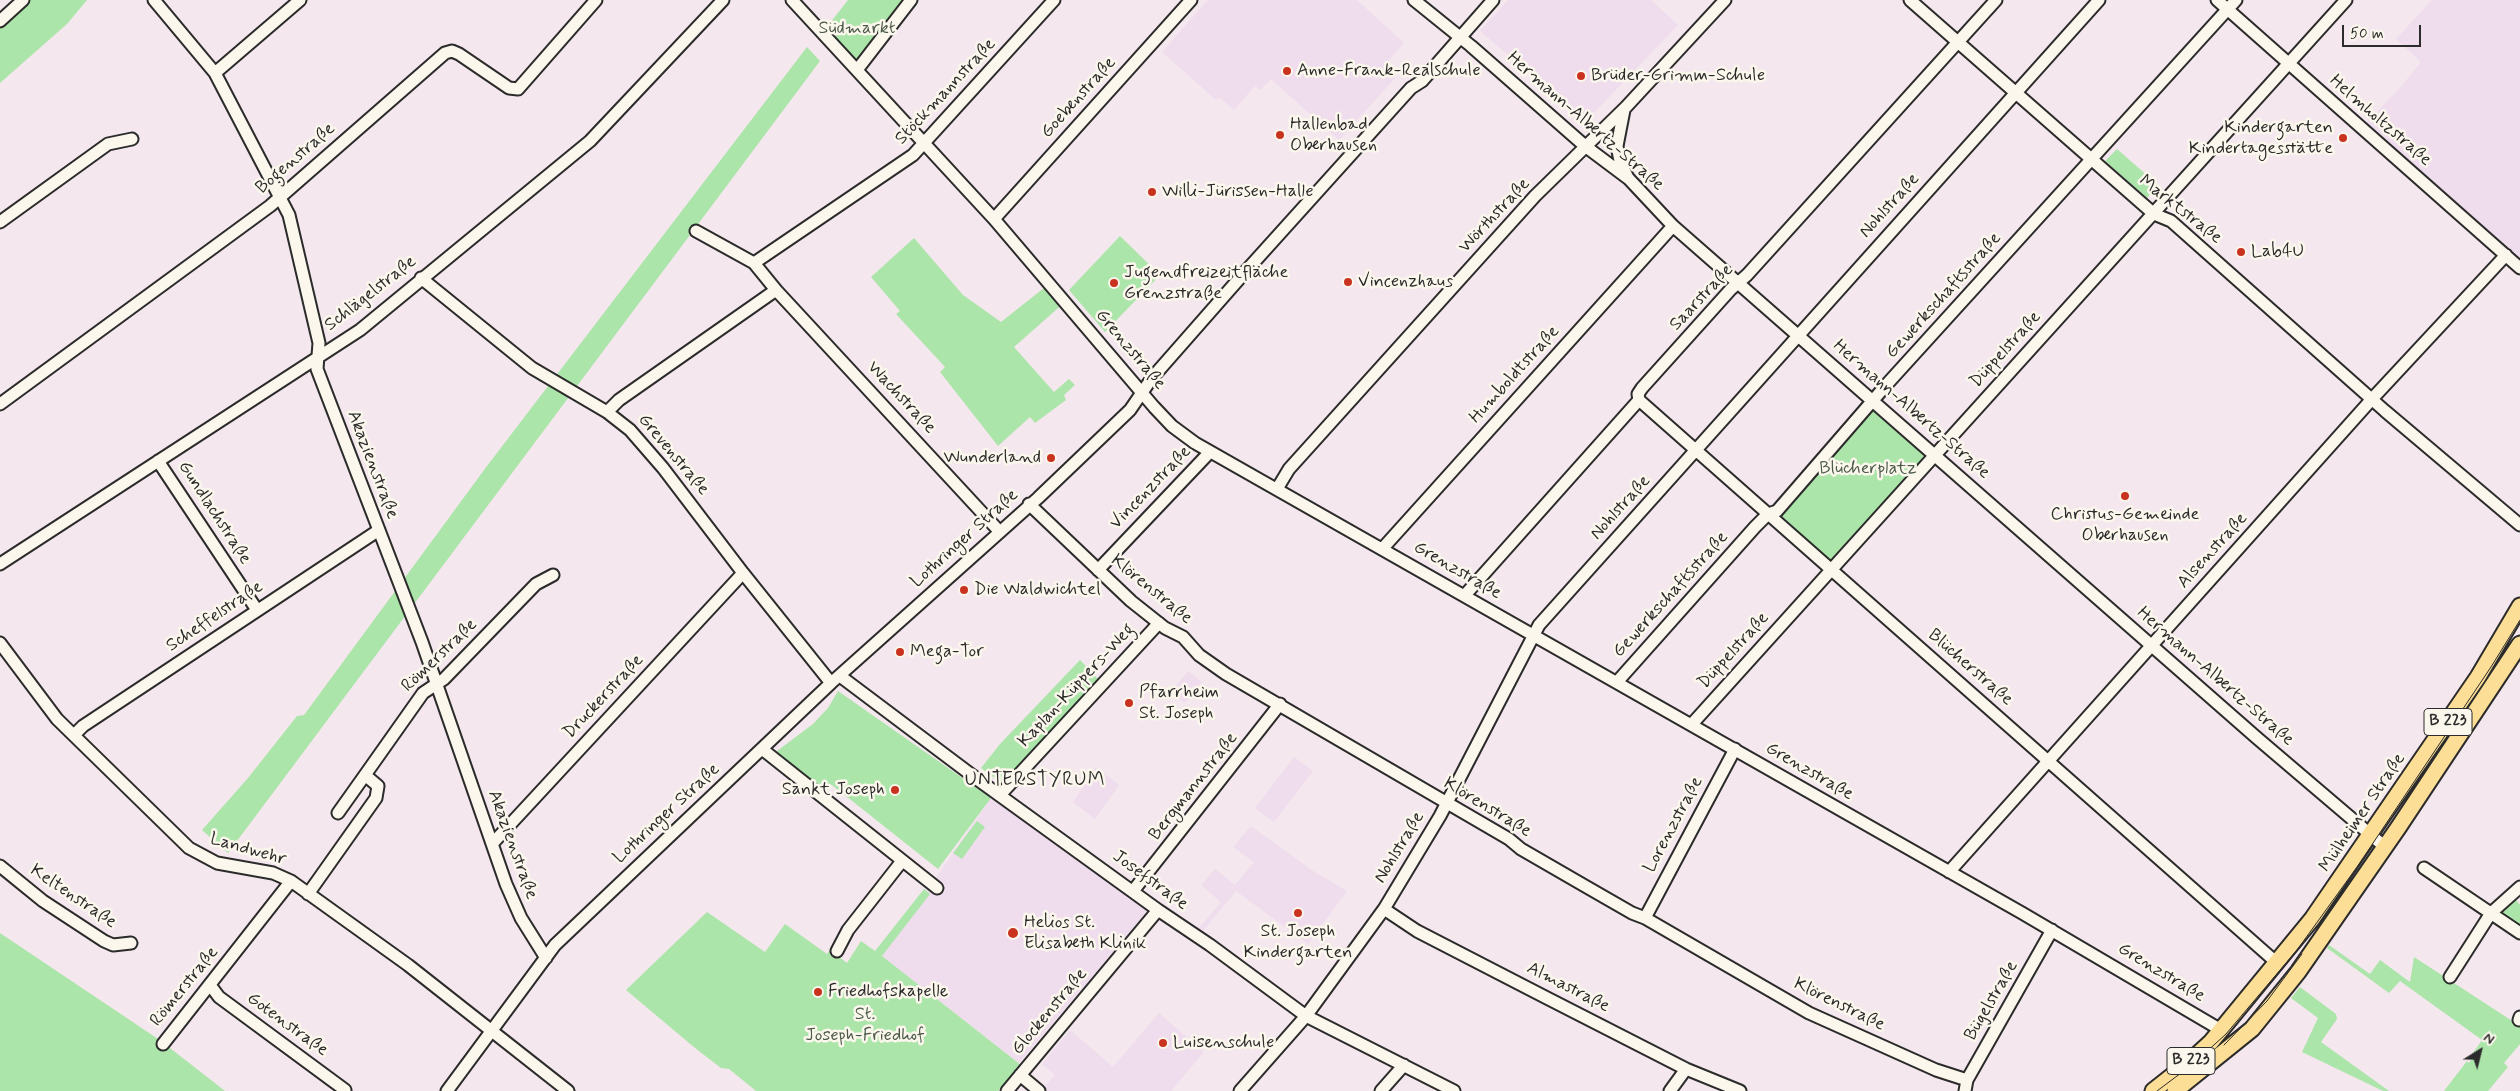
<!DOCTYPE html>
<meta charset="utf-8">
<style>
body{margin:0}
#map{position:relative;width:2520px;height:1091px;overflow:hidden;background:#f4e7ed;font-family:Mynerve,sans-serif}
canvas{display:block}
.north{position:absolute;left:2455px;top:1026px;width:50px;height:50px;-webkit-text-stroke:4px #fbf7ec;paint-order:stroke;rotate:36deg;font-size:14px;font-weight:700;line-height:20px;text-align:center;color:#2b2b2b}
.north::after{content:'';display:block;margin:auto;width:18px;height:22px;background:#2b2b2b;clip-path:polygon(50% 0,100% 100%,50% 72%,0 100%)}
.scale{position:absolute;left:2342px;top:25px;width:79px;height:22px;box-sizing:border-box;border:2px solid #2b2b2b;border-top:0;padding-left:6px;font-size:15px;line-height:18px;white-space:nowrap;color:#2b2b2b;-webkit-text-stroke:4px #fbf7ec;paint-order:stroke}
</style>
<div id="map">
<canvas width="2520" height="1091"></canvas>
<div class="north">N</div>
<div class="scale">50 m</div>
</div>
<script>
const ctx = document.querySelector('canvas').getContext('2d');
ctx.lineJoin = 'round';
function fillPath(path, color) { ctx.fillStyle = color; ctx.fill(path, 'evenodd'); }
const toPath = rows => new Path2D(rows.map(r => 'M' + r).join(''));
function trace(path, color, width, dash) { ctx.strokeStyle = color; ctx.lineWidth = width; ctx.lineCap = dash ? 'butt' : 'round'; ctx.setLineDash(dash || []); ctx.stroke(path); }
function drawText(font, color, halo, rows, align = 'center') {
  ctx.font = font + ' Mynerve,sans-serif'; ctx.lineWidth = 5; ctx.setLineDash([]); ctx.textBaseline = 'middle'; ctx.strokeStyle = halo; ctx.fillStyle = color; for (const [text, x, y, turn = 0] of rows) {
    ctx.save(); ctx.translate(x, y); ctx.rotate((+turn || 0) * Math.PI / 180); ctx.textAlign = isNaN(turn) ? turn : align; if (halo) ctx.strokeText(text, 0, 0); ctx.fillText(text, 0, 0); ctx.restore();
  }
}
fillPath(toPath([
 [1208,0,1357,0,1404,43,1384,66,1396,77,1339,140,1271,79,1260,90,1255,86,1234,110,1219,97,1216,100,1162,52],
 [1508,0,1651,0,1678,25,1586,121,1480,31],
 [2432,0,2520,0,2520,260,2366,123,2400,88,2421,62,2396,39],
 [1188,671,1202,682,1185,703,1171,692],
 [1294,757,1313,771,1274,822,1255,808],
 [1096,767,1119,785,1095,819,1073,802],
 [991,798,1149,909,1019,1063,882,956],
 [1251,826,1313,871,1347,891,1308,944,1236,891,1198,937,1194,934,1221,902,1201,885,1215,869,1235,885,1254,862,1233,847],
 [1159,1013,1204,1052,1171,1091,1048,1091,1044,1087,1055,1075,1042,1064,1070,1030,1113,1067]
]), '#efdced');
fillPath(toPath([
 [23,0,87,0,67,24,0,83,0,21],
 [848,0,911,0,857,70,823,32],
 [807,47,820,61,228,853,202,830,248,778,297,716,304,715,487,466],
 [2117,149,2158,185,2147,198,2105,161],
 [1120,236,1160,275,1105,332,1069,290],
 [914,238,963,295,1001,322,1049,284,1065,302,1014,347,1054,392,1069,379,1075,385,1064,395,1066,400,1035,423,1030,417,998,446,940,372,945,367,896,314,900,311,871,277],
 [1874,402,1935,454,1831,569,1768,514],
 [1080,660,1100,681,1003,784,981,768,1000,744],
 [838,691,991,798,938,869,832,785,824,794,773,754,813,724,828,708],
 [977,821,985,827,962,859,953,853],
 [924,889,930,894,882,956,1021,1065,998,1091,756,1091,729,1069,721,1068,695,1048,626,990,707,912,765,952,785,924,827,954,830,950,847,963,861,941,875,951],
 [2514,897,2520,905,2520,928,2499,912],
 [0,933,161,1041,225,1091,0,1091],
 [2329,945,2370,974,2380,960,2410,982,2414,957,2520,1026,2520,1044,2504,1063,2508,1067,2488,1091,2444,1091,2467,1061,2469,1063,2473,1057,2471,1056,2482,1040,2400,981,2389,993,2327,948],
 [2300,987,2336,1014,2337,1019,2321,1042,2389,1091,2383,1091,2302,1052,2318,1018,2291,998]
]), '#ace5aa');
const minor = toPath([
 [154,0,215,73,289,215,319,343,317,369,422,642,506,884,521,918,546,958],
 [792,0,994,219,1154,407,1172,426,1195,443,2022,913,2221,1030],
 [1414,0,1471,46,1585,146,1629,179,1673,226,2257,738,2385,847],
 [1910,0,2154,214,2171,221,2385,411,2520,525],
 [2217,0,2520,268],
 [0,21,23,0],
 [857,70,911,0],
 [215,73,300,0],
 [1624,110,1617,146,1620,161,1628,178],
 [994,219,1191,0],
 [0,222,108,144,132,139],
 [696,231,754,263],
 [421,278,532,368,607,412,630,430,663,468,743,573,831,683],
 [776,290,999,531],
 [1639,400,2277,963],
 [0,404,270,206,445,53,452,51,459,54,509,88,518,89,596,0],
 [607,412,619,400,776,290,754,263,913,155,1054,0],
 [158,461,257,610],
 [1277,489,1289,469,1535,196,1626,107,1725,0],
 [1029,504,1131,601,1165,628,1183,637,1199,655,1226,674,1509,839,1521,849,1585,886,1632,913,1645,918,1809,1013,1936,1070,1967,1080],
 [1383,548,1673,226],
 [0,564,360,330,590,141,723,0],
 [1098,570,1209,453],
 [1465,595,1639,400,1638,394,1642,388,1731,289,1747,275,1996,0],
 [0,643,57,719,189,848,217,863,273,873,291,881,408,965,568,1091],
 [840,676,977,779,1158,910,1210,945,1306,1016,1454,1091],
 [1617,682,1755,527,1768,514,1777,511,1888,383,2236,0],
 [1692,724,2346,0],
 [74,735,83,726,379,530],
 [762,749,937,888],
 [1000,795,1159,623],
 [338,813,365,775],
 [492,844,743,573],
 [0,866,43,901,104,941,113,945,131,943],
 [2424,868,2520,933],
 [1949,872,2372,399,2506,255],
 [1133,891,1280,704],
 [308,894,376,798,378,786,365,775,423,693,444,679,536,584,553,575],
 [1384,909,1417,931,1545,997,1686,1069,1740,1091],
 [1645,918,1735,749],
 [837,951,848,930,902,861],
 [2450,977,2491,913,2520,887],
 [210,985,219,997,345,1090],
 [2519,1020,2520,1017],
 [163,1044,291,881],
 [1020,1075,1039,1091],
 [447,1091,555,945,831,683,1038,498,1130,410,1152,378,1246,271,1411,88,1422,81,1493,0],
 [1007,1091,1158,910],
 [1240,1091,1306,1016,1384,909,1440,816,1539,625,2099,0],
 [1381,1091,1404,1065],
 [1670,1091,1686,1069],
 [1965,1091,1967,1080,2052,930]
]);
const major = toPath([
 [2153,1091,2186,1065,2211,1042,2312,919,2478,677,2520,606],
 [2175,1091,2252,1029,2298,972,2398,828,2520,644]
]);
trace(minor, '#2b2b2b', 15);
trace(major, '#2b2b2b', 19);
trace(minor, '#fbf7ec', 11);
trace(major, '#fcde96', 15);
trace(toPath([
 [2224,1045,2267,1001,2302,954],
 [2157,1091,2193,1064,2226,1034,2297,950,2357,867,2491,667,2520,620]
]), '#2b2b2b', 1);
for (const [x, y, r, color] of [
 [1287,71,5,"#c8321e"],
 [1581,76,5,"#c8321e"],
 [1280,135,5,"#c8321e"],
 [2343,138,5,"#c8321e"],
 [1152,192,5,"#c8321e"],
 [2241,252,5,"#c8321e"],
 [1348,282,5,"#c8321e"],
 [1114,283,5,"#c8321e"],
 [1051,458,5,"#c8321e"],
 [2125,496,5,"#c8321e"],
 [964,590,5,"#c8321e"],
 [900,652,5,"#c8321e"],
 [1129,703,5,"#c8321e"],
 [895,790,5,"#c8321e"],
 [1298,913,5,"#c8321e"],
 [1013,933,6,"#c8321e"],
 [818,992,5,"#c8321e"],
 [1163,1043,5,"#c8321e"]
]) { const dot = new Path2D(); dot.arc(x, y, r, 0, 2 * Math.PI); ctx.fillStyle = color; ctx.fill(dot); trace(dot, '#fbf7ec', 2); }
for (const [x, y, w] of [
 [2448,722,48],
 [2191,1061,48]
]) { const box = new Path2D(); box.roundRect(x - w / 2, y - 13.5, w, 27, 4); ctx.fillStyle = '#fbf7ec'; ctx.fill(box); trace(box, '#2b2b2b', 1); }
drawText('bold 16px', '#2b2b2b', null, [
 ["B 223",2448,722],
 ["B 223",2191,1061]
]);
drawText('18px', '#4b5a4b', '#fbf7ec', [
 ["Südmarkt",857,29],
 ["Blücherplatz",1868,469],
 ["St.",865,1015],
 ["Joseph-Friedhof",865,1036]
]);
drawText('18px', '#2b2b2b', '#fbf7ec', [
 ["Anne-Frank-Realschule",1297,71],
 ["Brüder-Grimm-Schule",1591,76],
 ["Hallenbad",1290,125],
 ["Oberhausen",1290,146],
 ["Kindergarten",2333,128,"right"],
 ["Kindertagesstätte",2333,149,"right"],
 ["Willi-Jürissen-Halle",1162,192],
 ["Lab4U",2251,252],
 ["Jugendfreizeitfläche",1124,273],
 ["Grenzstraße",1124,294],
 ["Vincenzhaus",1358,282],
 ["Wunderland",1041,458,"right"],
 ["Christus-Gemeinde",2125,515,"center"],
 ["Oberhausen",2125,536,"center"],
 ["Die Waldwichtel",974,590],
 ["Mega-Tor",910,652],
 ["Pfarrheim",1139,693],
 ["St. Joseph",1139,714],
 ["Sankt Joseph",885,790,"right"],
 ["Helios St.",1024,923],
 ["Elisabeth Klinik",1024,944],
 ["St. Joseph",1298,932,"center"],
 ["Kindergarten",1298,953,"center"],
 ["Friedhofskapelle",828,992],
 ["Luisenschule",1173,1043]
], 'left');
drawText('18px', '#2b2b2b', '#fbf7ec', [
 ["Stöckmannstraße",946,92,-47],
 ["Goebenstraße",1079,98,-48],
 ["Helmholtzstraße",2380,121,41],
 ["Hermann-Albertz-Straße",1585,122,41],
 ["Bogenstraße",296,159,-41],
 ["Nohlstraße",1890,206,-48],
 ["Marktstraße",2180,210,38],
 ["Wörthstraße",1495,216,-47],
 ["Schlägelstraße",371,294,-38],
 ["Gewerkschaftsstraße",1944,296,-48],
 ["Saarstraße",1702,298,-47],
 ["Grenzstraße",1130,350,50],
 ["Düppelstraße",2006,350,-48],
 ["Humboldtstraße",1515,375,-48],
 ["Wachstraße",901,398,47],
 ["Hermann-Albertz-Straße",1911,410,41],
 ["Grevenstraße",673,455,50],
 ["Akazienstraße",372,465,69],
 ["Vincenzstraße",1151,488,-46],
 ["Nohlstraße",1621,508,-48],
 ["Gundlachstraße",214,513,57],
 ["Lothringer Straße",965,539,-42],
 ["Alsenstraße",2213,551,-48],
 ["Grenzstraße",1457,571,30],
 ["Klörenstraße",1151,590,39],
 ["Gewerkschaftsstraße",1671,595,-48],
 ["Scheffelstraße",215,617,-34],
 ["Düppelstraße",1734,651,-48],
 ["Römerstraße",440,656,-44],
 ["Blücherstraße",1970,668,41],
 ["Hermann-Albertz-Straße",2215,677,41],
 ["Kaplan-Küppers-Weg",1077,686,-47],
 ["Druckerstraße",604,697,-47],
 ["Grenzstraße",1809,772,30],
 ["Bergmannstraße",1194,787,-52],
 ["Klörenstraße",1487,808,31],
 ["Mülheimer Straße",2363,813,-56],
 ["Lothringer Straße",667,814,-43],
 ["Lorenzstraße",1674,825,-62],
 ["Akazienstraße",512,845,70],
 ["Nohlstraße",1400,848,-59],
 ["Landwehr",248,850,16],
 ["Josefstraße",1150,881,36],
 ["Keltenstraße",73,897,34],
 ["Grenzstraße",2161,973,31],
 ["Römerstraße",185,987,-51],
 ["Almastraße",1568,988,27],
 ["Bügelstraße",1992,1001,-60],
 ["Klörenstraße",1839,1005,26],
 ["Glockenstraße",1050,1012,-50],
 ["Gotenstraße",287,1025,36]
]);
ctx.letterSpacing = '1px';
drawText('19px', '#2b2b2b', '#fbf7ec', [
 ["UNTERSTYRUM",1035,781]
]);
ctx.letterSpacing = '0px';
</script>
